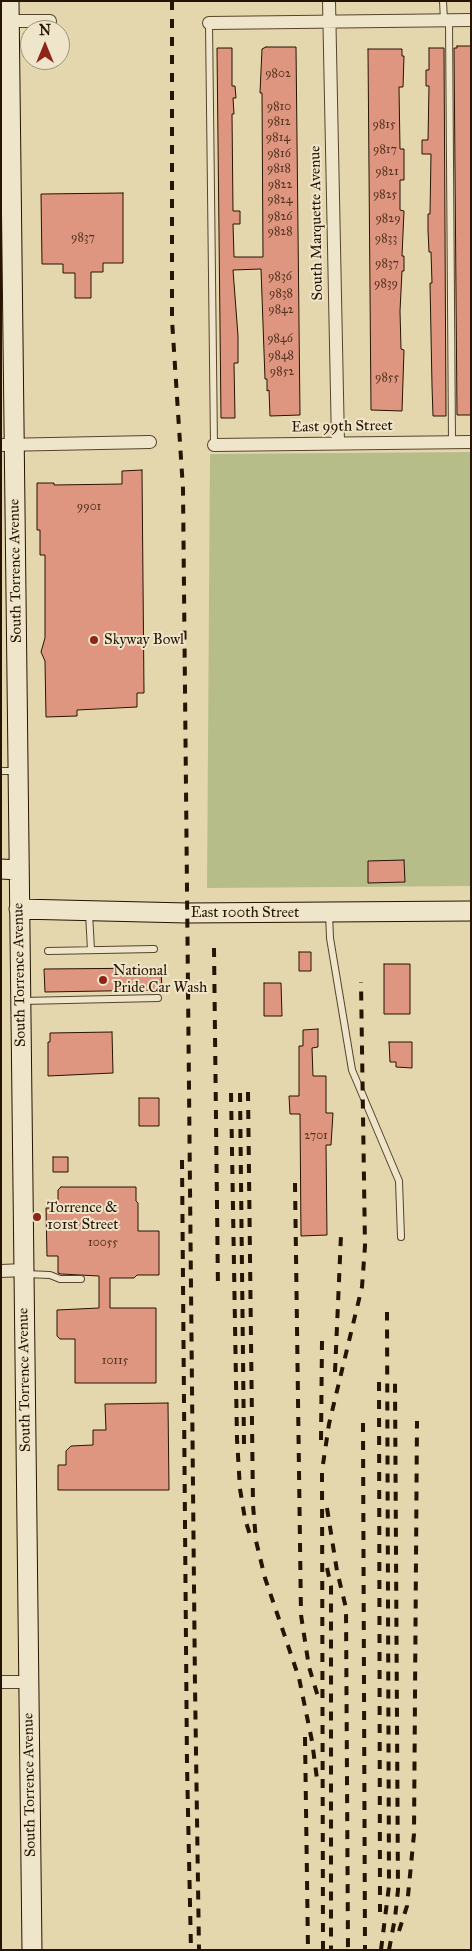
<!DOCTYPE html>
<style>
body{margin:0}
#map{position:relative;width:472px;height:1951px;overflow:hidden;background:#e5d7ad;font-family:"IM FELL Great Primer",serif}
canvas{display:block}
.frame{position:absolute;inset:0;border:2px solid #261300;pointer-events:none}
.north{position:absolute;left:20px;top:20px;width:50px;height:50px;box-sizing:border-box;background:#eee5ca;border:1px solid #9e9179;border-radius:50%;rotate:0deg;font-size:14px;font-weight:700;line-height:20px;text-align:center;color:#261300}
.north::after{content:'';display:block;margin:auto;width:18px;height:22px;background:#8f2418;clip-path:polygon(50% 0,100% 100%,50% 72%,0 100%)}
</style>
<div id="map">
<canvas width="472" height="1951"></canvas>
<div class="frame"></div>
<div class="north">N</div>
</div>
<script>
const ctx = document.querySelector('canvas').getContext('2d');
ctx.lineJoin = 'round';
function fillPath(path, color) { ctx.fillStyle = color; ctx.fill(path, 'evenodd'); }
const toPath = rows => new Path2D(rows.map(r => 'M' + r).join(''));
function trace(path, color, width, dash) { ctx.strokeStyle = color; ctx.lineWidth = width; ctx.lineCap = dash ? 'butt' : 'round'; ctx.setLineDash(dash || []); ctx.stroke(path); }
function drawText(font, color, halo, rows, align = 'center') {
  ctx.font = font + ' "IM FELL Great Primer",serif'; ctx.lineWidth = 4; ctx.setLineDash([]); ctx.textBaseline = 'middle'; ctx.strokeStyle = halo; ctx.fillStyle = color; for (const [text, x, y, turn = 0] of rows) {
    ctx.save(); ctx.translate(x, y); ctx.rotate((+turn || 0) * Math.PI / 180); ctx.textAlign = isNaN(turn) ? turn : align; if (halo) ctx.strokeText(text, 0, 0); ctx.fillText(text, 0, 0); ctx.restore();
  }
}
fillPath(toPath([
 [471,452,471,886,207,888,210,454]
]), '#b7bd88');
const building = toPath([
 [457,46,471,46,471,415,457,415,454,48,457,48,457,46],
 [266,47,296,47,300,415,270,416,269,390,267,391,267,379,265,379,261,269,233,270,238,336,238,363,234,363,235,418,221,418,217,48,232,48,232,86,235,86,236,98,233,98,234,114,232,114,233,211,240,211,240,224,233,224,234,257,263,257,262,93,260,93,262,49,266,47],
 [429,48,444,48,446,416,433,416,432,386,430,283,432,283,431,252,429,252,428,230,428,214,430,214,431,154,422,154,422,140,428,140,429,86,426,86,426,70,429,70,429,48],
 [368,49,402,49,402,56,404,56,403,87,399,87,400,149,404,149,404,180,400,180,400,210,404,211,402,256,404,256,404,271,402,271,400,311,401,349,404,350,402,411,371,410,368,49],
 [123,193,123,263,103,263,103,272,91,272,91,298,75,298,75,273,63,273,63,264,42,264,41,194,123,193],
 [142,470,144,693,137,693,137,707,77,710,77,716,46,717,45,661,41,652,45,638,45,555,40,555,40,530,37,530,37,483,54,483,54,485,122,484,122,471,142,470],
 [404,860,405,882,368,883,368,861,404,860],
 [299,952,311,952,311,971,299,971,299,952],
 [384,964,410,964,410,1014,384,1014,384,964],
 [161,968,162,990,45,992,44,969,161,968],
 [264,983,281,983,282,1016,264,1016,264,983],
 [318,1029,318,1047,312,1048,313,1076,326,1076,326,1113,333,1113,331,1145,326,1145,327,1235,301,1236,300,1114,290,1114,289,1096,299,1096,299,1046,303,1046,303,1030,318,1029],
 [112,1032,113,1073,48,1076,48,1042,50,1042,50,1033,112,1032],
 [389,1042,412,1042,412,1068,396,1067,396,1062,390,1062,389,1042],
 [139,1098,159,1098,159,1126,139,1126,139,1098],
 [53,1157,68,1157,68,1172,53,1172,53,1157],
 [61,1187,136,1187,136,1201,138,1203,138,1231,159,1231,159,1275,137,1275,134,1278,110,1278,110,1308,156,1308,156,1383,75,1383,75,1339,60,1339,57,1336,57,1310,99,1308,99,1276,61,1274,58,1273,58,1256,47,1256,46,1208,58,1208,58,1190,61,1187],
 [168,1403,169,1490,58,1490,58,1465,66,1465,66,1451,71,1446,93,1445,93,1430,106,1430,105,1404,168,1403]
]);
fillPath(building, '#df9680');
trace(building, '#261300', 1);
const service = toPath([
 [443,1,444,21],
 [449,21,452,442],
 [209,23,214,445],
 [1,771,17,771],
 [89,913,91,950],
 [329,913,330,938,352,1070,399,1181,401,1237],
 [48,951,154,949],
 [22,1001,158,998],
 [25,1274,50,1275,60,1279,81,1279]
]);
const minor = toPath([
 [329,1,338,443],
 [1,21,50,21],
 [209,23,471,20],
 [1,445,150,442],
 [214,445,471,442],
 [1,1271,24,1270],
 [1,1682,29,1682]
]);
const secondary = toPath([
 [9,1,32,1950],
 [1,869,19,870],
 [19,909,187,913,471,911]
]);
trace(service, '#56442b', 8);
trace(minor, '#56442b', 14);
trace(secondary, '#261300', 21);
trace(service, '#eee5ca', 6);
trace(minor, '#eee5ca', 12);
trace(secondary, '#eee5ca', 19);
trace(toPath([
 [172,1,172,320,183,489,195,1686,199,1950],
 [214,948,218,1289],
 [248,1092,253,1505,256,1541,265,1578,299,1678,312,1741,317,1779],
 [231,1093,237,1439,240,1489,245,1519,251,1538],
 [240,1093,244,1445],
 [182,1160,187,1765,191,1950],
 [295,1183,301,1615,309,1667,319,1700],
 [335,1372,341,1235],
 [379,1382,380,1912],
 [363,1423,365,1950],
 [321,1440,322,1340],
 [327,1508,337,1571,346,1608,348,1950],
 [327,1568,331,1586,331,1950],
 [305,1737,308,1950],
 [399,1931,407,1906,414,1834,417,1421],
 [323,1950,322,1471,329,1424,362,1287,365,1246,361,982],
 [381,1950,389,1886,387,1312],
 [389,1950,395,1918,398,1890,395,1382]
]), '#261300', 4, [9, 9]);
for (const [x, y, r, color] of [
 [94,640,5,"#8f2418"],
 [103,980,5,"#8f2418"],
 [37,1217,5,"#8f2418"]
]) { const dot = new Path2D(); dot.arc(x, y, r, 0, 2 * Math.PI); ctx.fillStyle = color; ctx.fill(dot); trace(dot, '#eee5ca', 2); }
drawText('12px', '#543420', null, [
 ["9802",278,74],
 ["9810",279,107],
 ["9812",279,122],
 ["9815",384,125],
 ["9814",278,138],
 ["9817",385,150],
 ["9816",279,154],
 ["9818",279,169],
 ["9821",387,172],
 ["9822",280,185],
 ["9825",385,195],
 ["9824",280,200],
 ["9826",280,217],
 ["9829",388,219],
 ["9828",280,232],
 ["9837",83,238],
 ["9833",386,239],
 ["9837",387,264],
 ["9836",280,277],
 ["9839",386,284],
 ["9838",281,294],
 ["9842",281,310],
 ["9846",280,339],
 ["9848",281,356],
 ["9852",282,372],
 ["9855",387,378],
 ["9901",89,507],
 ["2701",316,1136],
 ["10055",103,1243],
 ["10115",115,1361]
]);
drawText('15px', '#261300', '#eee5ca', [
 ["South Marquette Avenue",317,223,-91],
 ["East 99th Street",342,427,-1],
 ["South Torrence Avenue",16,571,-91],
 ["East 100th Street",245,913],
 ["South Torrence Avenue",20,975,-91],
 ["South Torrence Avenue",25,1380,-91],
 ["South Torrence Avenue",30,1785,-91]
]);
drawText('15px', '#261300', '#eee5ca', [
 ["Skyway Bowl",104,640],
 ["National",113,971],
 ["Pride Car Wash",113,988],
 ["Torrence &",47,1208],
 ["101st Street",47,1225]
], 'left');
</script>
